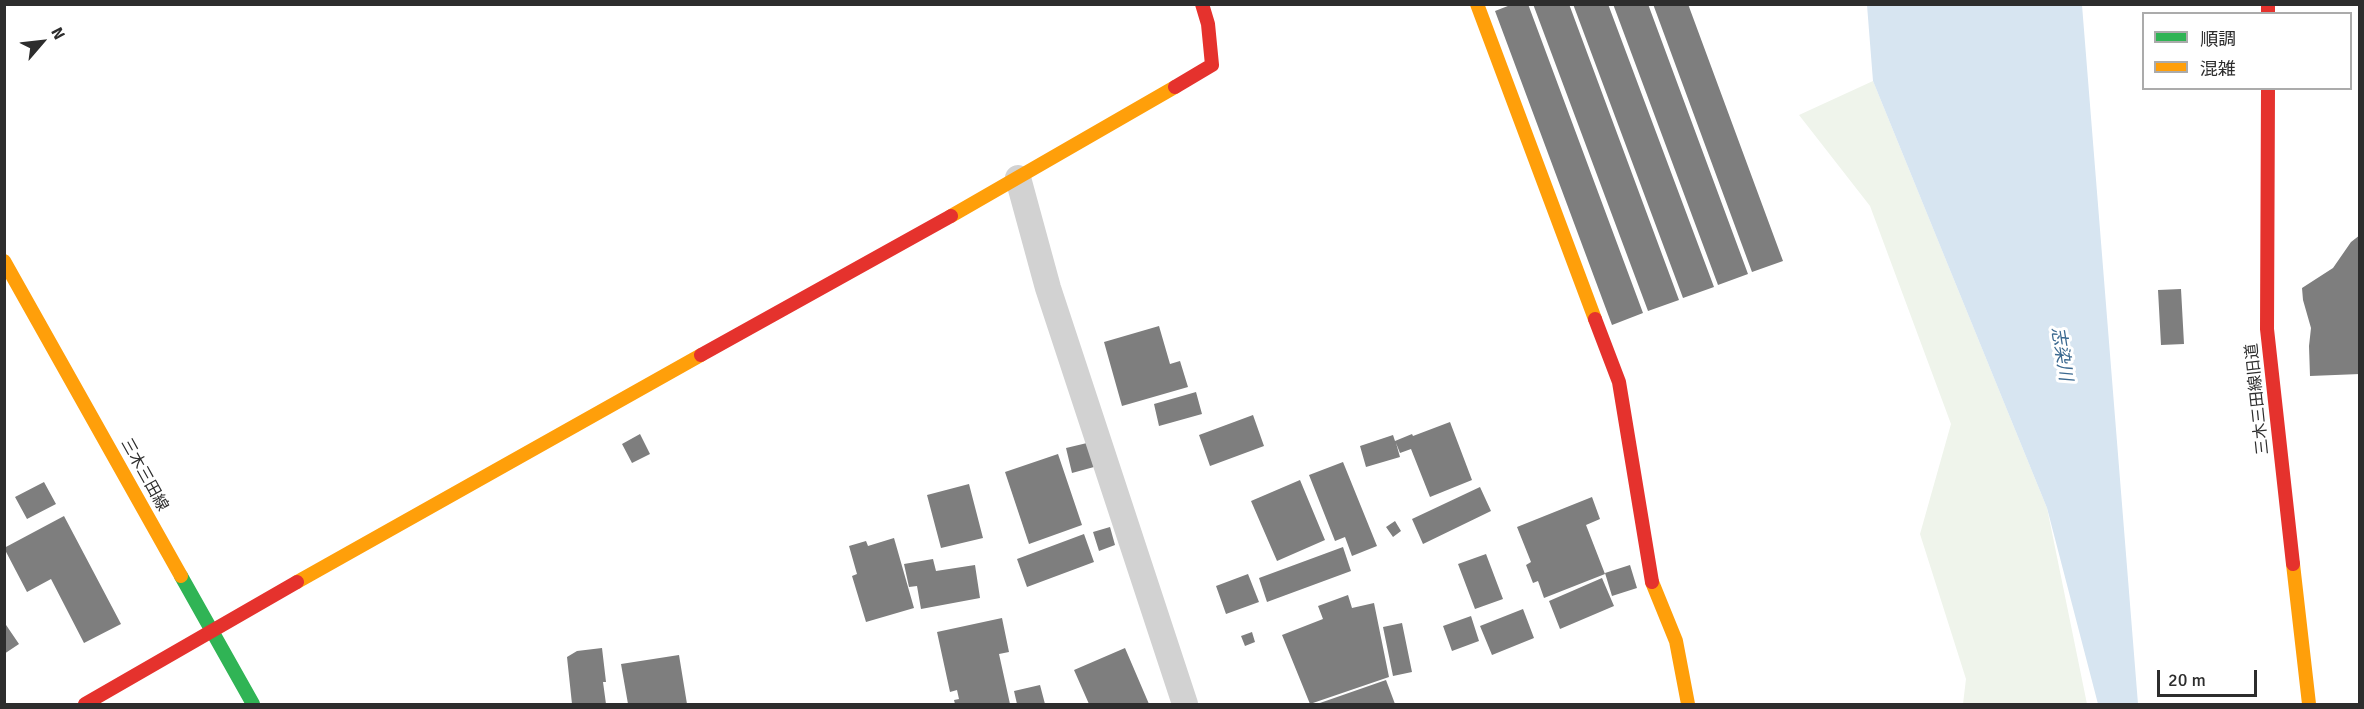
<!DOCTYPE html>
<meta charset="utf-8">
<style>
body{margin:0}
#map{position:relative;width:2364px;height:709px;overflow:hidden;background:#fff;font-family:Signika,"Noto Sans JP",sans-serif}
canvas{display:block}
.frame{position:absolute;inset:0;border:6px solid #2d2d2d;pointer-events:none}
.legend{position:absolute;left:2142px;top:12px;width:210px;height:78px;box-sizing:border-box;background:#fff;border:2px solid #ababab;margin:0;padding:8px 10px;list-style:none;font-size:18px;color:#2d2d2d}
.legend li{display:flex;align-items:center;gap:12px;height:30px}
.legend b{width:30px;border:2px solid #ababab}
.north{position:absolute;left:12px;top:12px;width:60px;height:60px;-webkit-text-stroke:4px #fff;paint-order:stroke;rotate:62deg;font-size:16px;font-weight:700;line-height:24px;text-align:center;color:#2d2d2d}
.north::after{content:'';display:block;margin:auto;width:21px;height:27px;background:#2d2d2d;clip-path:polygon(50% 0,100% 100%,50% 72%,0 100%)}
.scale{position:absolute;left:2157px;top:670px;width:100px;height:27px;box-sizing:border-box;border:3px solid #2d2d2d;border-top:0;padding-left:8px;font-size:18px;line-height:21px;white-space:nowrap;color:#2d2d2d;-webkit-text-stroke:4px #fff;paint-order:stroke}
</style>
<div id="map">
<canvas width="2364" height="709"></canvas>
<div class="frame"></div>
<ul class="legend">
<li><b style="height:8px;background:#30b455"></b>順調</li>
<li><b style="height:8px;background:#ff9f0a"></b>混雑</li>
</ul>
<div class="north">N</div>
<div class="scale">20 m</div>
</div>
<script>
const ctx = document.querySelector('canvas').getContext('2d');
ctx.lineJoin = 'round';
function fillPath(path, color) { ctx.fillStyle = color; ctx.fill(path, 'evenodd'); }
const toPath = rows => new Path2D(rows.map(r => 'M' + r).join(''));
function trace(path, color, width, dash) { ctx.strokeStyle = color; ctx.lineWidth = width; ctx.lineCap = dash ? 'butt' : 'round'; ctx.setLineDash(dash || []); ctx.stroke(path); }
function drawText(font, color, halo, rows, align = 'center') {
  ctx.font = font + ' Signika,"Noto Sans JP",sans-serif'; ctx.lineWidth = 6; ctx.setLineDash([]); ctx.textBaseline = 'middle'; ctx.strokeStyle = halo; ctx.fillStyle = color; for (const [text, x, y, turn = 0] of rows) {
    ctx.save(); ctx.translate(x, y); ctx.rotate((+turn || 0) * Math.PI / 180); ctx.textAlign = isNaN(turn) ? turn : align; if (halo) ctx.strokeText(text, 0, 0); ctx.fillText(text, 0, 0); ctx.restore();
  }
}
fillPath(toPath([
 [1873,81,2047,508,2087,704,1963,704,1966,679,1920,534,1951,424,1870,206,1799,115]
]), '#eff4eb');
fillPath(toPath([
 [1867,5,2082,5,2138,704,2098,704,2047,508,1873,81]
]), '#d7e5f1');
fillPath(toPath([
 [1513,4,1528,4,1643,313,1612,325,1495,11],
 [1533,4,1569,4,1679,300,1648,311],
 [1573,4,1608,4,1714,287,1683,298],
 [1613,4,1648,4,1748,274,1718,285],
 [1653,4,1688,4,1783,261,1752,272],
 [2360,235,2360,374,2310,376,2309,346,2311,328,2303,300,2302,288,2333,268,2351,242],
 [2181,289,2184,344,2161,345,2158,290],
 [1159,326,1170,364,1180,361,1188,387,1122,406,1104,342],
 [1196,392,1202,414,1159,426,1154,404],
 [1253,415,1264,446,1210,466,1199,435],
 [1450,422,1472,480,1430,497,1411,449,1400,453,1396,443,1400,457,1366,467,1360,446,1393,435,1395,441,1412,434,1413,436],
 [640,434,650,454,632,463,622,444],
 [1087,443,1094,467,1072,473,1066,448],
 [1058,454,1082,525,1029,544,1005,472],
 [1343,462,1377,546,1352,556,1345,537,1335,541,1309,475],
 [1300,480,1325,540,1277,561,1251,501],
 [44,482,56,504,27,519,15,497],
 [969,484,983,538,941,548,927,495],
 [1480,487,1491,511,1423,544,1412,519],
 [1592,497,1600,519,1586,525,1605,574,1544,598,1538,581,1533,583,1526,565,1531,562,1517,527],
 [64,516,121,624,84,643,51,579,27,592,4,548],
 [1395,521,1401,531,1393,537,1386,527],
 [1110,527,1115,545,1099,551,1093,532],
 [1084,534,1094,562,1027,587,1017,559],
 [894,538,914,608,866,622,852,576,857,574,849,546,866,541,868,546],
 [1343,547,1351,571,1267,602,1259,578],
 [1486,554,1503,599,1475,609,1458,564],
 [933,559,936,571,975,565,980,598,921,609,917,586,909,587,904,564],
 [1630,565,1637,588,1612,596,1605,573],
 [1248,574,1259,602,1226,614,1216,586],
 [1602,578,1614,606,1560,629,1549,601],
 [1348,595,1352,608,1374,603,1389,677,1310,704,1282,635,1323,619,1318,606],
 [1523,609,1534,638,1492,655,1480,626],
 [1471,616,1479,641,1452,651,1443,626],
 [1002,618,1009,652,999,654,1010,704,955,704,954,700,959,699,957,690,950,692,937,632],
 [4,622,19,644,4,654],
 [1402,623,1412,672,1393,676,1383,627],
 [1252,632,1255,642,1245,646,1241,636],
 [602,648,606,682,603,682,606,704,572,704,567,657,577,651],
 [1125,648,1149,704,1089,704,1074,670],
 [679,655,687,704,628,704,621,664],
 [1386,680,1395,704,1317,704],
 [1040,685,1045,704,1017,704,1014,691]
]), '#7e7e7e');
trace(toPath([
 [1018,178,1048,288,1185,704]
]), '#d2d2d2', 26);
trace(toPath([
 [181,576,253,704]
]), '#30b455', 14);
trace(toPath([
 [1477,4,1595,319],
 [951,216,1175,87],
 [4,261,181,576],
 [2293,564,2309,704],
 [297,582,701,355],
 [1652,582,1676,641,1688,704]
]), '#ff9f0a', 14);
trace(toPath([
 [2268,4,2268,14],
 [1175,87,1212,65,1208,24,1202,4],
 [2268,88,2267,329,2293,564],
 [1595,319,1619,382,1652,582],
 [701,355,951,216],
 [85,704,297,582]
]), '#e5322d', 14);
drawText('16px', '#2d2d2d', '#fff', [
 ["三木三田線旧道",2258,399,-96],
 ["三木三田線",144,475,61]
]);
drawText('italic 18px', '#3b6990', '#fff', [
 ["志染川",2061,354,81]
]);
</script>
